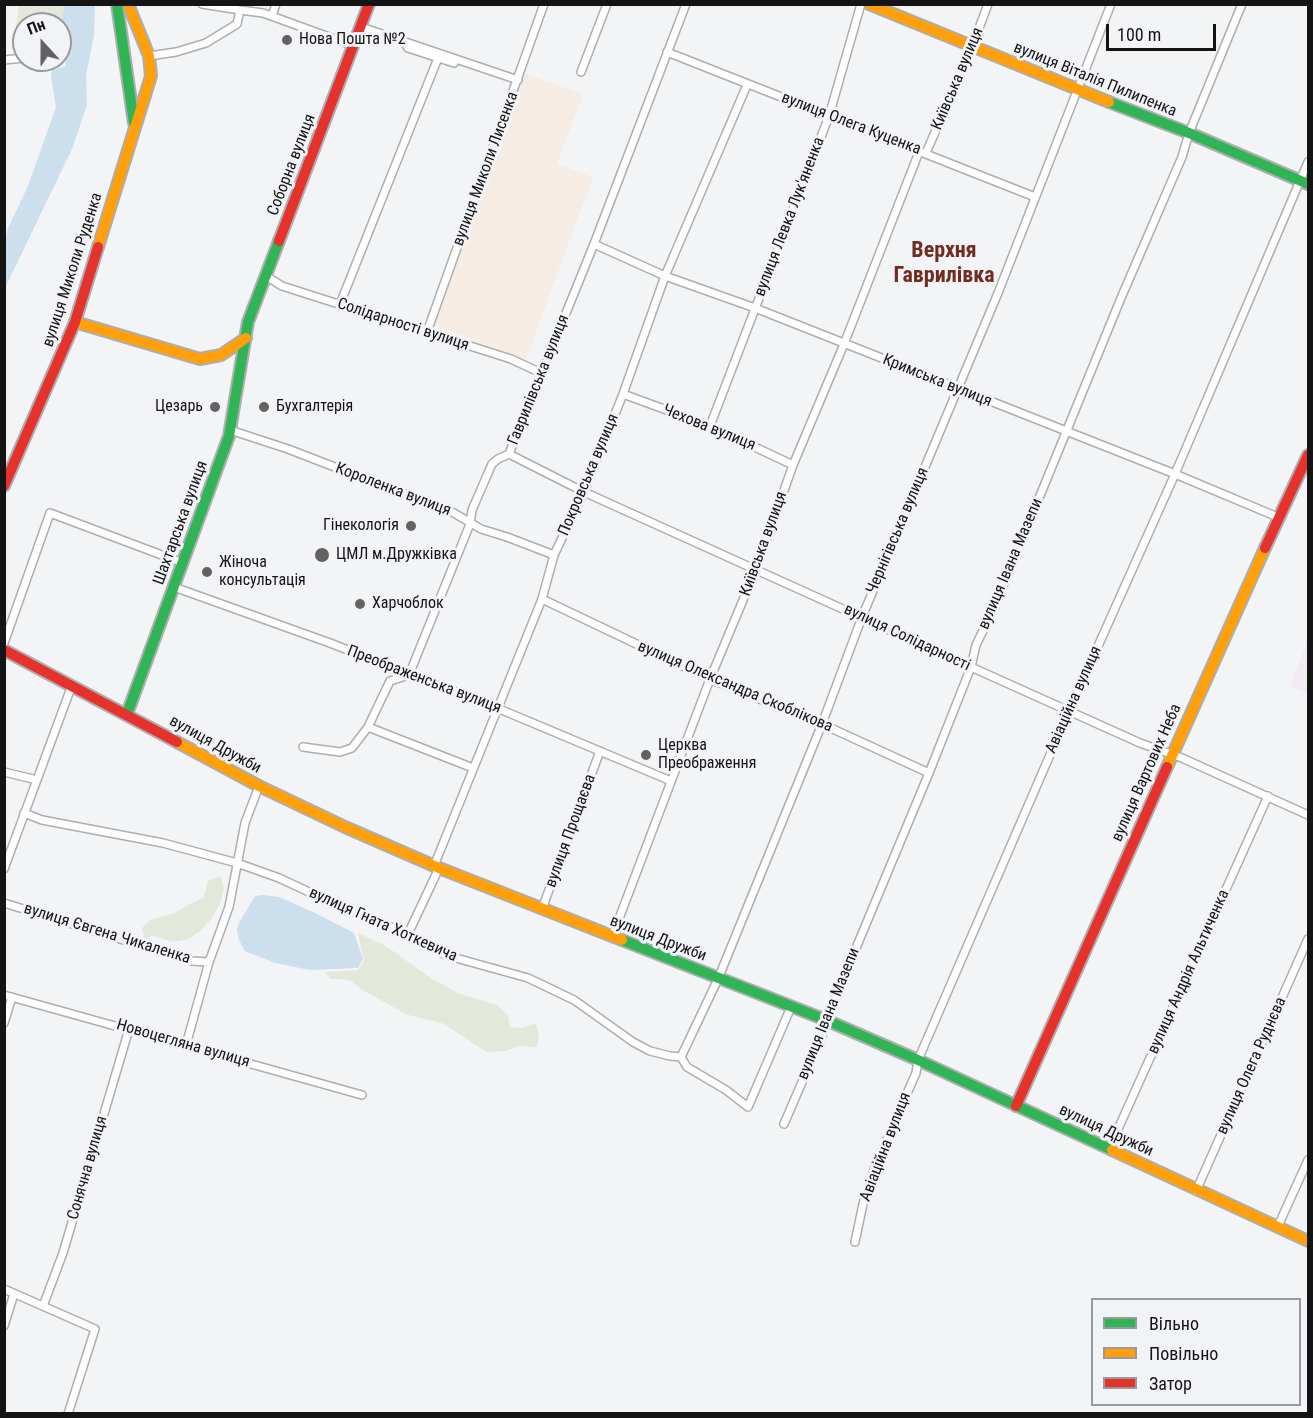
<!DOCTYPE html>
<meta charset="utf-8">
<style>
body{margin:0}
#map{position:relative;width:1313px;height:1418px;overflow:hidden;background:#f3f4f5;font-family:"Roboto Condensed",sans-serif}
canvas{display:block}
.frame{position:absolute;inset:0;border:6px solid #141415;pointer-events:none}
.legend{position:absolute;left:1091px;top:1298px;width:210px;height:108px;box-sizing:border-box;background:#f2f3f6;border:2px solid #999a9c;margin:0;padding:8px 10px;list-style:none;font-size:18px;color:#141415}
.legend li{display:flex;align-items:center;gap:12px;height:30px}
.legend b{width:30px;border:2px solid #999a9c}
.north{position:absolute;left:12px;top:12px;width:60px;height:60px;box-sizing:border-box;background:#f2f3f6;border:2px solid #999a9c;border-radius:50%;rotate:339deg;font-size:16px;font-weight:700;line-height:24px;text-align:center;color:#141415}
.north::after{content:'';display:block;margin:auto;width:21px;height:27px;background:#626263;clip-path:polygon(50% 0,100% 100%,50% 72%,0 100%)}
.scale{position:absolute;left:1106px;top:24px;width:110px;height:27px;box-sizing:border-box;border:3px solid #141415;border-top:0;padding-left:8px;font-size:18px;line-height:21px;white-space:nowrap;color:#141415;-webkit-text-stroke:4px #f2f3f6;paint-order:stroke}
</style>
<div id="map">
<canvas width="1313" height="1418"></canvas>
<div class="frame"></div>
<ul class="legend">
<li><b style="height:8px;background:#30b455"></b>Вільно</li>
<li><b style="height:8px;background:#ff9f0a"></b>Повільно</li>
<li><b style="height:8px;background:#e5322d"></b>Затор</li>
</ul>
<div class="north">Пн</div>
<div class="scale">100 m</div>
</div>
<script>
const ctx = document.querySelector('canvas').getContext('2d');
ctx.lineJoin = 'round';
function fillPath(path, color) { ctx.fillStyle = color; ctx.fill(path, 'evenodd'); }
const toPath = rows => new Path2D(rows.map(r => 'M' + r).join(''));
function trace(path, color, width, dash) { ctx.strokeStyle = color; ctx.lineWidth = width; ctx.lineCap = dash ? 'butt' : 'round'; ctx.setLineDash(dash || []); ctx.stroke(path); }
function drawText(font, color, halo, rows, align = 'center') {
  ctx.font = font + ' "Roboto Condensed",sans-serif'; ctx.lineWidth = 6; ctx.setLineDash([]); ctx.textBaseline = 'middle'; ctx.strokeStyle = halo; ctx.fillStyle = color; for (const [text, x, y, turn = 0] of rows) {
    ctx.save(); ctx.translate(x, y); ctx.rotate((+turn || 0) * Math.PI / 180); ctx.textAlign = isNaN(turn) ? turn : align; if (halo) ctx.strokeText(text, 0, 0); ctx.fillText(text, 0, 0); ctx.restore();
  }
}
fillPath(toPath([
 [524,73,583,94,557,164,593,177,526,359,431,324]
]), '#f6ece4');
fillPath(toPath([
 [1308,639,1308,694,1290,686]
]), '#f2ebf6');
fillPath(toPath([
 [19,5,64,5,61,25,24,24,24,41,14,45],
 [220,876,224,888,220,904,211,919,201,930,189,939,172,942,152,935,145,941,142,928,150,920,172,914,204,897,208,881],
 [358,933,386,946,432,979,460,994,497,1005,508,1015,510,1027,522,1028,536,1023,539,1036,537,1047,519,1046,505,1051,487,1052,442,1023,408,1015,364,991,352,982,344,979,330,979,325,972,358,970,364,961]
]), '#e4e8db');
fillPath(toPath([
 [64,5,95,5,94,36,86,75,87,105,72,149,5,288,5,240,8,228,28,186,56,107,51,76,52,70,66,66,61,25],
 [263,895,279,897,315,913,354,933,363,959,358,968,310,970,275,963,245,951,239,940,237,930,239,923,255,896]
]), '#cbdfed');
const street = toPath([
 [202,4,240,10],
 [272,16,276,4],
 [361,27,518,80],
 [403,41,408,48,454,63],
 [667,52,1035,197],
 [149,56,176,52,206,43,237,24,240,10,263,13,354,46],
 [4,60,24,58],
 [581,72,607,4],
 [926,153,972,47,988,4],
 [594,244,665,276,755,308,1175,474,1280,518],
 [266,276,282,286,511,359,541,373],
 [340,304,438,58],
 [427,332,544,4],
 [623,394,710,426,793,465],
 [710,426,829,116,861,4],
 [230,430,288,449,454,513,481,529,507,537,554,555],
 [509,454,584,492,971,667,1140,743,1182,758,1308,815],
 [174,587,330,643,497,708,671,781],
 [542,599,710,679,822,724,929,773],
 [4,643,50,513,183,563],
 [368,727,473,768],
 [303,747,340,752,352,748,368,727,390,681,409,675,470,524,472,510,492,464,498,459,509,454,594,244,686,4],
 [4,772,37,780],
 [24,813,42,820,163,843,237,863,279,878,339,906,408,934,445,955,528,978,574,1000,633,1042,650,1051,670,1056,681,1057,687,1067,726,1090,748,1107,791,1007],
 [434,866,542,599,554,555,584,492,623,394,665,276,747,85],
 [4,869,72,685],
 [4,903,191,961,209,962],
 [542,909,600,751],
 [408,934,439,868],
 [612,937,710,679,756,569,793,465,844,344,919,152],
 [4,995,362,1095],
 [4,1023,12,997],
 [186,1045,209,962,229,907,245,823,259,786],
 [681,1057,718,979,822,724,862,617,998,293,1111,4],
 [784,1124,827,1024,826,1020,929,773,971,667,976,645,994,608,1121,298,1182,157,1189,133,1242,4],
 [1109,1149,1268,796],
 [1196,1191,1308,939],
 [1278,1226,1308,1160],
 [855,1242,863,1204,876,1164,916,1073,918,1060,1069,711,1175,474,1308,162],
 [4,1289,95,1329,68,1414],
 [43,1306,63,1253,129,1029],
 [4,1326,14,1294]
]);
const fast = toPath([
 [117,4,134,123],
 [1109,102,1189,133,1308,184],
 [127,714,229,436,248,322,279,241],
 [622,940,826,1020,918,1060,1112,1150]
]);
const slow = toPath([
 [869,4,1109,102],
 [98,247,151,76,149,56,128,4],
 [75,322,200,359,221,355,246,338],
 [177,742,259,786,345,827,439,868,622,940],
 [1167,767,1265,548],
 [1112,1150,1308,1241]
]);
const jam = toPath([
 [279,241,369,4],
 [4,486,75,322,98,247],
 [1265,548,1308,455],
 [4,650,177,742],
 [1016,1106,1167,767]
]);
trace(street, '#adaeaf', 10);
trace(fast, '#adaeaf', 14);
trace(slow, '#adaeaf', 14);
trace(jam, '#adaeaf', 14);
trace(street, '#fdfdfe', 7);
trace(fast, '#30b455', 10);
trace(slow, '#ff9f0a', 10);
trace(jam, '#e5322d', 10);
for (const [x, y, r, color] of [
 [287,40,6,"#626263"],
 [215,407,6,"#626263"],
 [264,407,6,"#626263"],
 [411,526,6,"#626263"],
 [322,555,8,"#626263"],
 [207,572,6,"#626263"],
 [360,604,6,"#626263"],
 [646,755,6,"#626263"]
]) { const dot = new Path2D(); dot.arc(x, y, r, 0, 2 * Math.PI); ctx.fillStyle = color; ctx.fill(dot); trace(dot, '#f2f3f6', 2); }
drawText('16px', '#141415', '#f2f3f6', [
 ["Нова Пошта №2",299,40],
 ["Цезарь",203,407,"right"],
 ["Бухгалтерія",276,407],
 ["Гінекологія",399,526,"right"],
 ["ЦМЛ м.Дружківка",336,555],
 ["Жіноча",219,563],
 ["консультація",219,581],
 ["Харчоблок",372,604],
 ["Церква",658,746],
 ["Преображення",658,764]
], 'left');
drawText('16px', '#141415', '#f2f3f6', [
 ["Київська вулиця",958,79,-67],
 ["вулиця Віталія Пилипенка",1095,80,22],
 ["вулиця Олега Куценка",851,124,21],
 ["Соборна вулиця",292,165,-69],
 ["вулиця Миколи Лисенка",486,169,-70],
 ["вулиця Левка Лук'яненка",790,217,-69],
 ["вулиця Миколи Руденка",73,270,-72],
 ["Солідарності вулиця",403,325,18],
 ["Гаврилівська вулиця",539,380,-68],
 ["Кримська вулиця",937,381,22],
 ["Чехова вулиця",709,428,22],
 ["Покровська вулиця",589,475,-67],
 ["Короленка вулиця",393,490,21],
 ["Шахтарська вулиця",181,523,-70],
 ["Чернігівська вулиця",898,531,-67],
 ["Київська вулиця",764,544,-70],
 ["вулиця Івана Мазепи",1011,564,-67],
 ["вулиця Солідарності",907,638,25],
 ["Преображенська вулиця",424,680,21],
 ["вулиця Олександра Скоблікова",735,687,23],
 ["Авіаційна вулиця",1074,700,-66],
 ["вулиця Дружби",215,745,29],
 ["вулиця Вартових Неба",1147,773,-66],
 ["вулиця Прощаєва",571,831,-70],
 ["вулиця Гната Хоткевича",383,925,24],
 ["вулиця Євгена Чикаленка",107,934,17],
 ["вулиця Дружби",658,939,21],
 ["вулиця Андрія Альтиченка",1189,972,-66],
 ["вулиця Івана Мазепи",829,1014,-68],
 ["Новоцегляна вулиця",183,1044,16],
 ["вулиця Олега Руднєва",1252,1066,-66],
 ["вулиця Дружби",1106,1131,25],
 ["Авіаційна вулиця",886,1147,-69],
 ["Сонячна вулиця",88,1168,-74]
]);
drawText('bold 22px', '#712c21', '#f2f3f6', [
 ["Верхня",944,251],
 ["Гаврилівка",944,276]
]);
</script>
